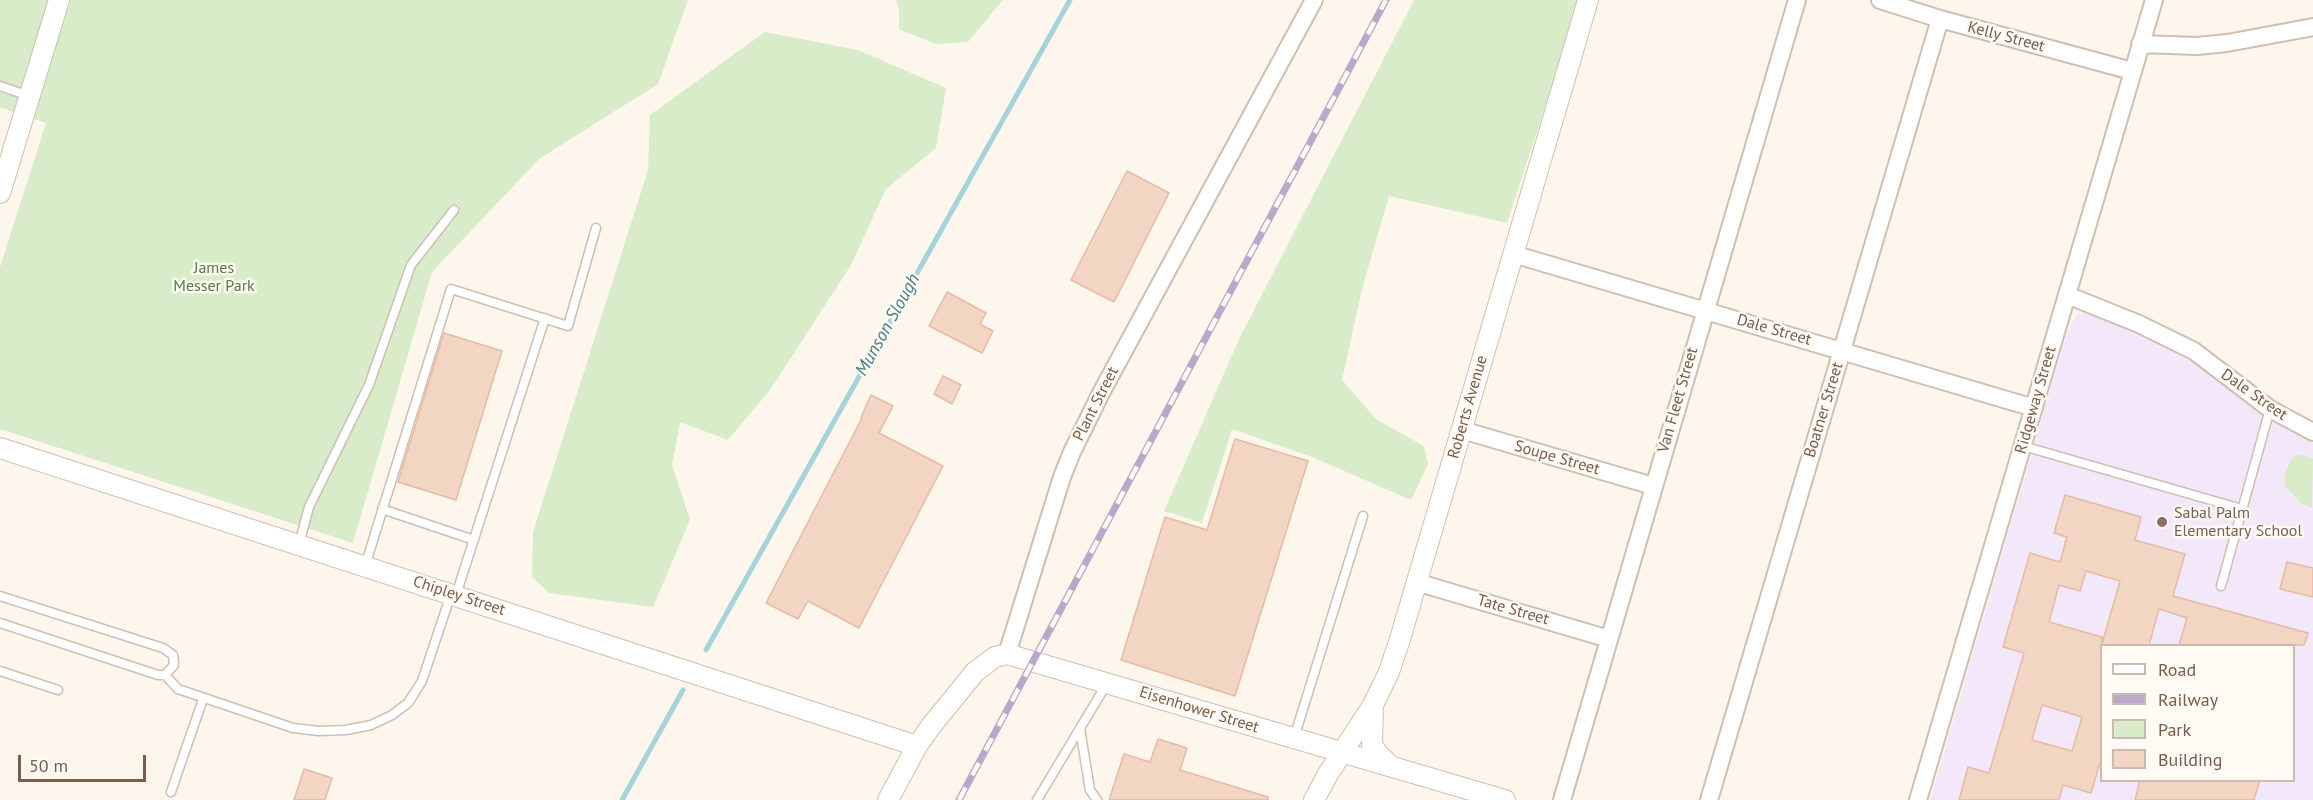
<!DOCTYPE html>
<style>
body{margin:0}
#map{position:relative;width:2313px;height:800px;overflow:hidden;background:#fdf6ec;font-family:"PT Sans",sans-serif}
canvas{display:block}
.legend{position:absolute;left:2100px;top:644px;width:195px;height:138px;box-sizing:border-box;background:#fffaf3;border:2px solid #cabbb1;margin:0;padding:8px 10px;list-style:none;font-size:18px;color:#7a5c4d}
.legend li{display:flex;align-items:center;gap:12px;height:30px}
.legend b{width:30px;border:2px solid #cabbb1}
.scale{position:absolute;left:18px;top:755px;width:128px;height:27px;box-sizing:border-box;border:3px solid #7a5c4d;border-top:0;padding-left:8px;font-size:18px;line-height:21px;white-space:nowrap;color:#7a5c4d;-webkit-text-stroke:4px #fffaf3;paint-order:stroke}
</style>
<div id="map">
<canvas width="2313" height="800"></canvas>
<ul class="legend">
<li><b style="height:8px;background:#fff"></b>Road</li>
<li><b style="height:8px;background:#b9a8c9"></b>Railway</li>
<li><b style="height:16px;background:#d8ecc9"></b>Park</li>
<li><b style="height:16px;background:#f3d5c3"></b>Building</li>
</ul>
<div class="scale">50 m</div>
</div>
<script>
const ctx = document.querySelector('canvas').getContext('2d');
ctx.lineJoin = 'round';
function fillPath(path, color) { ctx.fillStyle = color; ctx.fill(path, 'evenodd'); }
const toPath = rows => new Path2D(rows.map(r => 'M' + r).join(''));
function trace(path, color, width, dash) { ctx.strokeStyle = color; ctx.lineWidth = width; ctx.lineCap = dash ? 'butt' : 'round'; ctx.setLineDash(dash || []); ctx.stroke(path); }
function drawText(font, color, halo, rows, align = 'center') {
  ctx.font = font + ' "PT Sans",sans-serif'; ctx.lineWidth = 5; ctx.setLineDash([]); ctx.textBaseline = 'middle'; ctx.strokeStyle = halo; ctx.fillStyle = color; for (const [text, x, y, turn = 0] of rows) {
    ctx.save(); ctx.translate(x, y); ctx.rotate((+turn || 0) * Math.PI / 180); ctx.textAlign = isNaN(turn) ? turn : align; if (halo) ctx.strokeText(text, 0, 0); ctx.fillText(text, 0, 0); ctx.restore();
  }
}
fillPath(toPath([
 [2085,313,2109,322,2170,350,2193,363,2274,421,2313,443,2313,800,1930,800,2066,335,2073,320,2078,314],
 [2102,646,2294,646,2294,780,2102,780]
]), '#f3e8fa');
fillPath(toPath([
 [0,0,688,0,658,84,539,159,432,272,353,543,0,429,0,267,46,123,0,107],
 [896,0,1003,0,968,42,936,44,899,29,899,10],
 [1414,0,1580,0,1507,223,1389,196,1362,289,1342,380,1377,420,1424,446,1428,464,1411,500,1312,457,1232,429,1202,523,1164,511,1239,339],
 [765,32,858,50,946,88,936,148,886,189,851,265,770,390,728,440,680,422,672,465,690,520,653,607,549,593,532,577,533,532,648,170,650,115],
 [2303,455,2313,459,2312,508,2302,504,2285,486,2285,474,2292,458,2294,456]
]), '#d8ecc9');
trace(toPath([
 [706,650,1070,0],
 [622,800,683,690]
]), '#a5d3da', 5);
const building = toPath([
 [1127,171,1169,193,1114,302,1071,280,1127,171],
 [947,292,986,313,980,324,993,331,982,353,929,326,947,292],
 [444,333,502,351,456,500,398,482,444,333],
 [943,376,961,385,952,404,934,394,943,376],
 [871,395,893,406,879,433,943,466,859,628,808,601,798,619,766,603,862,418,861,417,871,395],
 [1235,439,1308,461,1235,696,1121,660,1165,517,1207,530,1235,439],
 [2065,495,2141,517,2135,540,2185,554,2173,596,2308,633,2304,645,2179,645,2187,618,2159,609,2149,645,2102,645,2102,756,2091,793,2063,785,2059,800,1959,800,1968,767,1989,773,2024,653,2003,647,2030,553,2060,562,2067,537,2054,533,2065,495],
 [2086,571,2120,581,2102,644,2102,637,2049,622,2059,585,2080,591,2086,571],
 [2042,705,2082,717,2072,751,2032,740,2042,705],
 [2287,562,2313,568,2313,597,2280,589,2287,562],
 [1158,739,1187,748,1180,770,1268,797,1268,800,1109,800,1124,754,1150,762,1158,739],
 [304,769,332,778,325,800,294,800,304,769],
 [2140,780,2260,780,2254,800,2135,800,2140,780]
]);
fillPath(building, '#f3d5c3');
trace(building, '#e6bba3', 1.5);
const service = toPath([
 [0,86,29,96],
 [2023,446,2242,509],
 [382,509,474,540],
 [299,544,309,507,369,385,411,265,454,210],
 [365,566,451,289,568,326,596,228],
 [2221,586,2270,409],
 [456,595,545,318],
 [0,596,163,648,173,655,174,665,165,675,158,675,0,623],
 [0,671,58,690],
 [165,675,178,689,293,728,319,731,346,730,371,725,392,715,408,703,422,681,451,594],
 [1080,729,1090,790,1097,800],
 [1294,738,1363,516],
 [171,792,203,699],
 [1037,800,1106,685]
]);
const minor = toPath([
 [1880,0,1940,19,2132,71],
 [2140,44,2197,46,2227,43,2313,27],
 [1513,254,2034,408],
 [2067,295,2139,324,2194,351,2270,409,2313,432],
 [1462,430,1653,486],
 [1416,582,1609,639],
 [1007,654,1062,477,1072,452,1101,393,1314,0],
 [1562,800,1797,0],
 [1709,800,1940,19],
 [1918,800,2154,0]
]);
const tertiary = toPath([
 [0,193,59,0],
 [0,448,917,746],
 [1373,705,1372,745,1378,754,1392,767],
 [888,800,917,746,931,726,975,672,995,657,1007,654,1505,800],
 [1314,800,1328,774,1373,705,1389,672,1400,639,1588,0]
]);
trace(service, '#d1beb0', 11);
trace(minor, '#d1beb0', 20);
trace(tertiary, '#d1beb0', 22);
trace(service, '#fff', 8);
trace(minor, '#fff', 16);
trace(tertiary, '#fff', 20);
const rail = toPath([
 [959,800,1386,0]
]);
trace(rail, '#b9a8c9', 7);
trace(rail, '#fffaf3', 4.5, [14]);
for (const [x, y, r, color] of [
 [2162,522,6,"#8d6e63"]
]) { const dot = new Path2D(); dot.arc(x, y, r, 0, 2 * Math.PI); ctx.fillStyle = color; ctx.fill(dot); trace(dot, '#fffaf3', 2); }
drawText('16px', '#7a5c4d', '#fffaf3', [
 ["Kelly Street",2006,37,15],
 ["Dale Street",1774,330,16],
 ["Dale Street",2254,395,35],
 ["Van Fleet Street",1678,400,-74],
 ["Ridgeway Street",2036,400,-74],
 ["Plant Street",1096,404,-63],
 ["Roberts Avenue",1468,407,-74],
 ["Boatner Street",1824,410,-73],
 ["Soupe Street",1557,458,16],
 ["Chipley Street",459,596,18],
 ["Tate Street",1513,610,16],
 ["Eisenhower Street",1199,710,17]
]);
drawText('16px', '#537a41', '#fffaf3', [
 ["James",214,268],
 ["Messer Park",214,286]
]);
drawText('16px', '#785e54', '#fffaf3', [
 ["Sabal Palm",2174,513],
 ["Elementary School",2174,531]
], 'left');
drawText('italic 18px', '#437c86', '#fffaf3', [
 ["Munson Slough",888,325,-61]
]);
</script>
